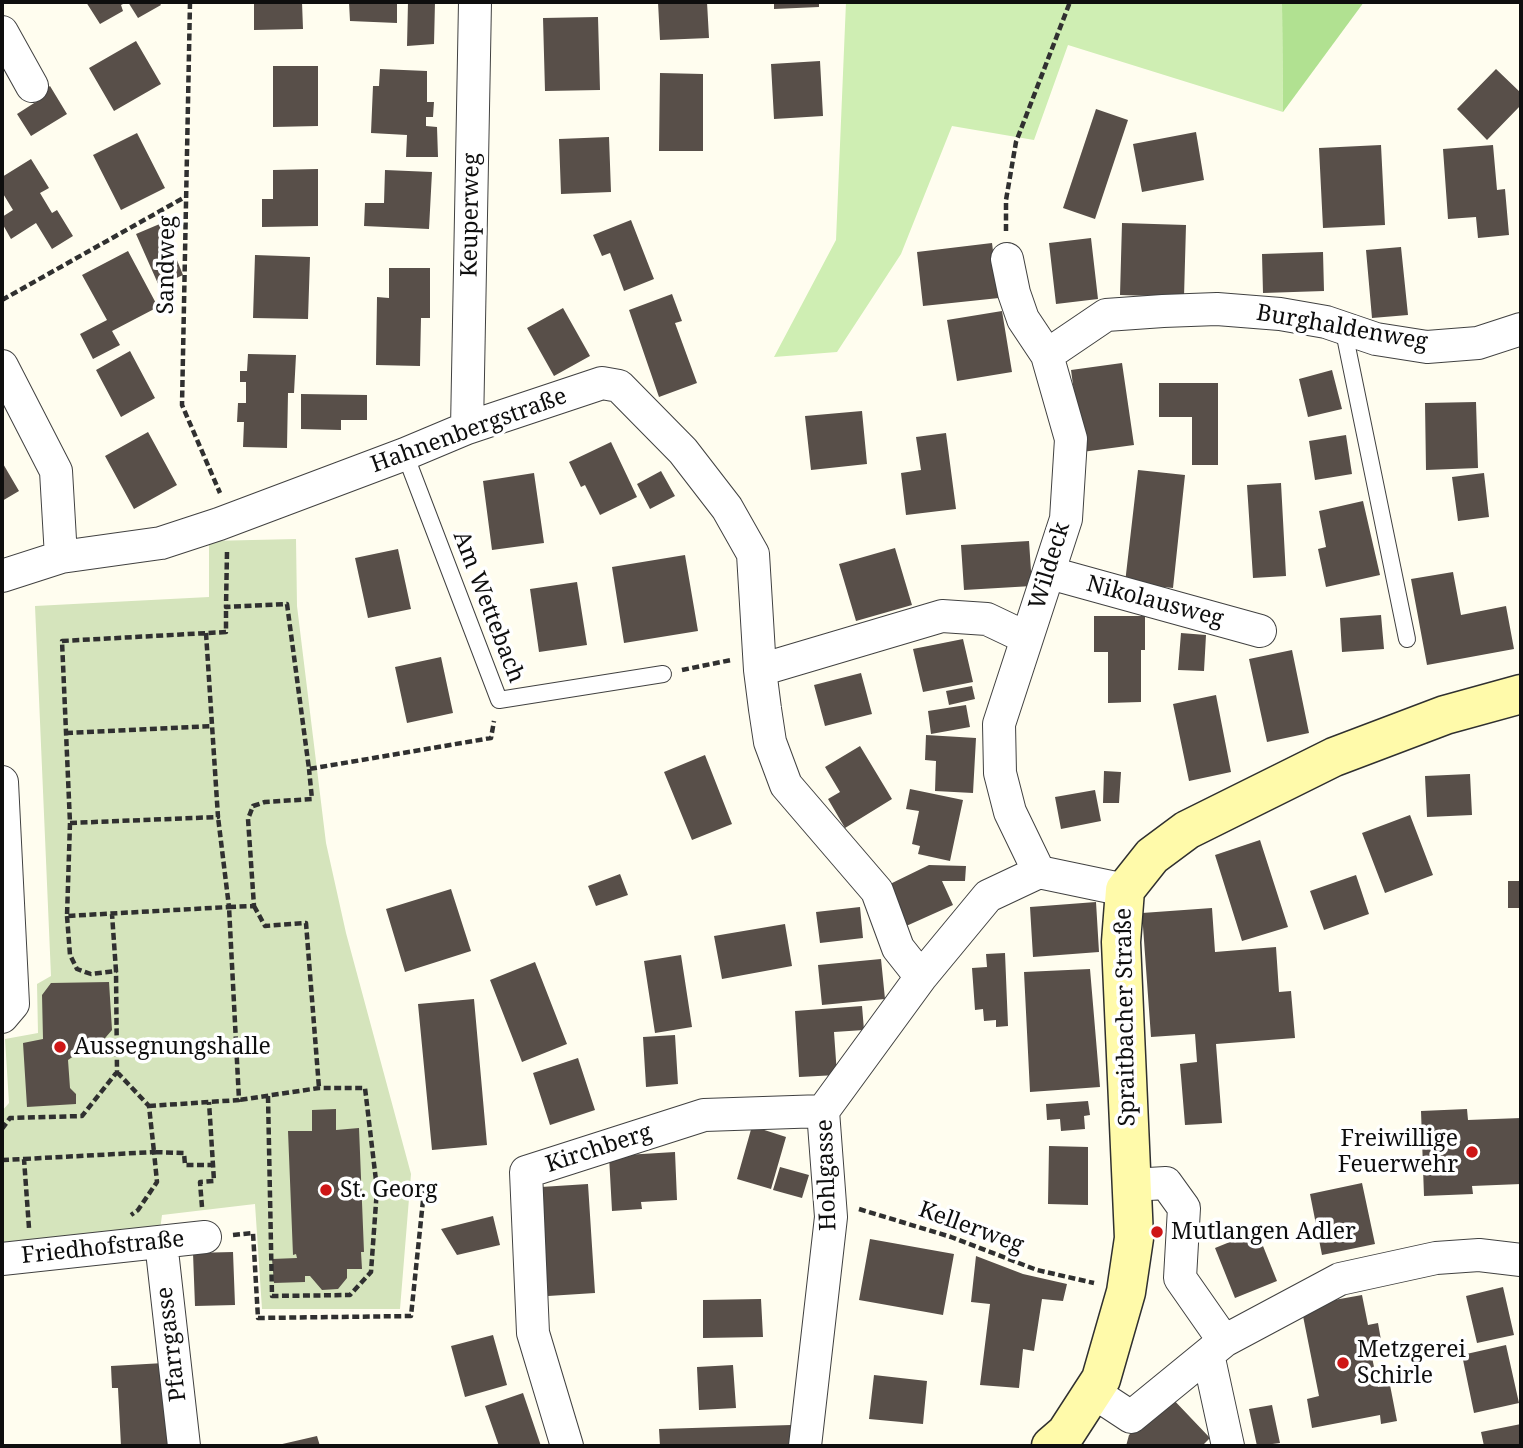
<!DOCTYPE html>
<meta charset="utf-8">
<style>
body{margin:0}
#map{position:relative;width:1523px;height:1448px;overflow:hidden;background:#fffdef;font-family:"Noto Serif",serif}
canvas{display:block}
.frame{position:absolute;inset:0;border:4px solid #0e0e0e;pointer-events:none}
</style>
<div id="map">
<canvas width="1523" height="1448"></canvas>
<div class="frame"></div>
</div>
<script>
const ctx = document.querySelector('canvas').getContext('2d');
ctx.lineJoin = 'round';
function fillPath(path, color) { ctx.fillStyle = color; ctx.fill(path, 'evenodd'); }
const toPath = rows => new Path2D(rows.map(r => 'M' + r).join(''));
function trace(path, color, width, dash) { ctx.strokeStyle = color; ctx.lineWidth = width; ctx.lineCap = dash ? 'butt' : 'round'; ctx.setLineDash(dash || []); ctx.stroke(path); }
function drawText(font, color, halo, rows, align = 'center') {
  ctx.font = font + ' "Noto Serif",serif'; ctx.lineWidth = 7; ctx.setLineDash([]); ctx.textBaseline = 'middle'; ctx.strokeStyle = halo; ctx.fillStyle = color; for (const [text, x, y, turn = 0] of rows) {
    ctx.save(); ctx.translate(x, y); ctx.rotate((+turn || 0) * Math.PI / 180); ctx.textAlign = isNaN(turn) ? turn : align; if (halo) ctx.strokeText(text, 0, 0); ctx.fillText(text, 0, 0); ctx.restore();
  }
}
fillPath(toPath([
 [846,2,1282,2,1283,112,1068,45,1034,140,952,126,901,254,837,352,774,357,836,240]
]), '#cfeeb3');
fillPath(toPath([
 [1282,2,1364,2,1283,112]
]), '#b1e191');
fillPath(toPath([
 [296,539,297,606,326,843,346,933,411,1174,400,1309,262,1309,255,1204,162,1215,160,1230,2,1245,2,1111,9,1103,5,1039,38,1033,37,984,51,976,35,606,209,597,209,541]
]), '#d5e4bc');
fillPath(toPath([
 [86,2,127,2,121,5,123,11,100,24],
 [128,2,159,2,161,5,138,18],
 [254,2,302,2,303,29,254,30],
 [349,2,397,2,397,23,350,21],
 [408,2,435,2,434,44,407,46],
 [658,2,707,2,709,38,660,40],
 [774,2,819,2,819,7,774,9],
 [598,17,600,90,545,91,543,18],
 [136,41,161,84,114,111,89,68],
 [820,61,823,116,774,119,771,64],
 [273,66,318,66,318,126,273,127],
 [380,69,427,71,427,102,434,102,433,117,426,117,426,126,437,127,438,157,406,157,407,135,371,133,373,86,379,86],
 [1496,69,1521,93,1521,105,1487,140,1457,109],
 [660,73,703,74,703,151,659,151],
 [50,86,67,114,31,136,17,114,42,98,39,93],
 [1096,109,1128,120,1095,219,1063,208],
 [1196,132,1204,180,1142,192,1133,144],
 [137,133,165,188,121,210,93,155],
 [609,137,611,192,561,194,559,139],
 [1381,145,1385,225,1323,228,1319,148],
 [1493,145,1497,190,1505,189,1509,235,1478,238,1476,217,1448,219,1443,149],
 [31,159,49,188,40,193,52,213,57,210,73,236,52,249,36,223,11,239,2,223,2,217,13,210,2,192,2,177],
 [318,169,318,226,262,227,262,199,273,199,273,170],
 [385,170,432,172,429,229,364,226,365,203,384,203],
 [631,220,654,279,624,291,610,253,602,256,593,235],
 [162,223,183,275,159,286,136,234],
 [1122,223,1186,225,1184,297,1120,295],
 [1091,238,1098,299,1056,304,1049,243],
 [992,243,999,298,923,306,917,252],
 [1401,247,1408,315,1372,318,1366,250],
 [128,251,158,307,112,331,120,345,93,359,80,334,107,320,82,275],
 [1323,252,1324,291,1263,293,1262,254],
 [255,255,310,257,308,319,253,318],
 [389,268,430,268,430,318,421,318,420,366,376,365,377,297,389,298],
 [672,294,682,321,675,323,697,383,659,397,629,310],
 [563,308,590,356,554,376,527,328],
 [1002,311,1012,372,957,381,947,320],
 [130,351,155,398,121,417,96,370],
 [248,354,296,355,294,393,288,393,287,448,243,447,244,422,237,422,238,403,246,403,246,382,240,382,240,371,247,371],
 [1122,363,1134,445,1082,452,1071,370],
 [1332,370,1342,409,1308,417,1299,379],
 [1159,383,1218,383,1218,465,1192,465,1192,417,1159,417],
 [301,394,367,395,367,420,341,420,341,430,301,429],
 [1476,402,1478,468,1426,470,1425,403],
 [862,411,867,464,811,470,805,416],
 [148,432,177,485,134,509,105,456],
 [946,433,956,509,906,515,901,473,921,470,916,437],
 [1346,435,1352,474,1315,480,1309,441],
 [611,442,637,497,600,515,585,485,581,487,569,462],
 [2,462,19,491,2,501],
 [1138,470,1185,475,1173,588,1125,583],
 [661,471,675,496,650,509,637,484],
 [534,473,544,543,492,550,483,481],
 [1484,473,1489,517,1458,521,1452,477],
 [1281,483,1286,576,1253,578,1247,485],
 [1363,501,1380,575,1326,587,1318,549,1326,547,1319,511],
 [1029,541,1032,586,964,590,961,545],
 [895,548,912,605,856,621,839,564],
 [398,549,411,609,368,618,355,558],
 [685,555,698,631,624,643,612,567],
 [1453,572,1461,615,1506,606,1514,649,1427,665,1411,579],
 [577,582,587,645,539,652,530,589],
 [1381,615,1384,649,1342,652,1340,618],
 [1094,616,1145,616,1145,650,1141,650,1141,702,1108,703,1108,652,1094,652],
 [1181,633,1206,635,1204,671,1178,670],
 [963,639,973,682,923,692,913,649],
 [1292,650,1309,733,1267,742,1249,659],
 [441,657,453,713,407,723,395,667],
 [861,673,872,714,825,726,814,685],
 [972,686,975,699,949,705,946,691],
 [1216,695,1231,772,1189,781,1173,704],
 [966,705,970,727,931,734,928,711],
 [926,735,976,738,973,793,935,791,936,761,925,760],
 [860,746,892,799,845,828,828,799,840,792,825,767],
 [705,755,732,824,692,840,664,772],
 [1104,771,1121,772,1119,803,1103,803],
 [1470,774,1472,815,1427,817,1425,776],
 [910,789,963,800,950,861,918,854,920,846,912,844,919,811,906,809],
 [1095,790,1101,821,1061,829,1055,797],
 [1410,815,1433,875,1385,893,1362,833],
 [1260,840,1288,927,1242,941,1215,855],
 [929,865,966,866,965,881,942,881,953,905,904,927,886,886],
 [620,874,628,895,596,906,588,886],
 [1356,875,1369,914,1324,930,1310,891],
 [1508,881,1521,881,1521,908,1508,908],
 [451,889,471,951,405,972,386,909],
 [1096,902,1099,952,1033,957,1030,907],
 [860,907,863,938,820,943,816,912],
 [1212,908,1215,952,1276,947,1279,992,1291,991,1295,1038,1216,1044,1222,1123,1185,1125,1180,1064,1197,1062,1195,1034,1151,1037,1142,913],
 [785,924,792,966,722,979,714,936],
 [1005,953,1008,1026,996,1027,996,1020,984,1021,983,1009,975,1010,972,968,987,967,986,954],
 [681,955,692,1027,655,1033,644,961],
 [881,959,885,999,822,1005,818,965],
 [535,962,567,1044,522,1062,490,980],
 [1090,969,1100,1087,1030,1092,1024,972],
 [109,982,112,1030,94,1051,81,1051,68,1060,70,1088,76,1094,76,1104,27,1107,23,1043,43,1039,42,995,51,983],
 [474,999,487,1145,432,1150,418,1004],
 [862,1006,864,1030,834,1032,837,1075,799,1077,795,1011],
 [675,1035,678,1084,646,1087,643,1037],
 [578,1058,595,1110,550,1125,533,1073],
 [1088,1101,1090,1115,1084,1116,1085,1129,1061,1131,1060,1119,1047,1120,1046,1104],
 [336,1109,336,1130,359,1128,364,1252,361,1252,362,1269,347,1269,347,1278,338,1289,322,1290,310,1276,305,1276,305,1282,274,1283,272,1259,297,1258,296,1254,293,1255,288,1131,312,1131,312,1110],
 [1467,1109,1468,1120,1521,1118,1521,1184,1472,1186,1473,1194,1424,1196,1421,1111],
 [752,1126,786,1137,771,1189,737,1179],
 [1049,1146,1088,1147,1088,1205,1048,1204],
 [675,1152,677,1200,641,1202,642,1209,612,1211,609,1156],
 [780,1167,809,1175,802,1198,773,1190],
 [1362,1183,1375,1244,1322,1255,1310,1194],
 [588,1184,595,1293,548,1296,541,1187],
 [493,1216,500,1245,457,1255,441,1229],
 [1257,1231,1277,1281,1235,1298,1215,1248],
 [870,1239,954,1254,943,1315,859,1300],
 [233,1252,235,1305,195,1306,193,1253],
 [976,1256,1023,1274,1067,1284,1063,1301,1042,1299,1034,1351,1023,1349,1019,1388,980,1385,990,1304,971,1302],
 [1503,1287,1514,1335,1477,1343,1466,1296],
 [1362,1295,1368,1325,1378,1323,1381,1340,1369,1342,1378,1387,1390,1385,1397,1421,1381,1424,1380,1415,1312,1428,1307,1399,1319,1396,1301,1306],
 [761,1299,763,1337,703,1338,703,1300],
 [493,1335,507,1385,465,1397,451,1346],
 [1506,1345,1519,1403,1474,1413,1462,1355],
 [164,1363,168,1446,121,1446,118,1388,112,1388,111,1366],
 [733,1365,736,1408,699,1410,697,1367],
 [874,1375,927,1381,923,1424,869,1419],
 [523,1393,541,1446,499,1446,485,1406],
 [1170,1396,1210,1438,1202,1446,1126,1446,1129,1435],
 [1272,1405,1280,1443,1257,1446,1249,1409],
 [1521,1424,1521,1446,1484,1446,1481,1432],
 [791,1425,792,1446,660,1446,659,1429],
 [317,1436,320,1446,278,1446,278,1445]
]), '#584f49');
const lane = toPath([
 [1343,327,1407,639],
 [405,454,499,700,663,674]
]);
const street = toPath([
 [2,32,32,86],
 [1007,259,1014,293,1023,319,1047,355,1071,439,1066,519,999,724,1000,773,1010,812,1039,872],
 [1047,355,1106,315,1163,311,1217,309,1280,314,1326,322,1376,339,1427,347,1478,343,1521,329],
 [2,366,56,471,61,557],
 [467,428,475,2],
 [1050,573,1260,631],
 [2,576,61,557,161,543,219,524,405,454,467,428,602,383,619,386,683,451,727,508,753,554,760,670,765,709,770,742,786,785,877,891,898,948,921,977],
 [760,670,942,616,987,619,1027,638],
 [2,782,13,1004,2,1017],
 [1131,1185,1166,1183,1184,1208,1180,1278,1224,1341,1340,1279,1436,1258,1479,1255,1521,1260],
 [161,1242,184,1446],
 [2,1259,205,1237],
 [1208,1354,1228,1446],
 [1093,1392,1131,1417,1224,1341],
 [567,1446,533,1333,526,1172,704,1115,823,1111],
 [805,1446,831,1217,823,1111,921,977,988,896,1039,872,1125,890]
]);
const secondary = toPath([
 [1051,1446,1066,1433,1101,1379,1126,1292,1134,1238,1121,942,1125,890,1152,856,1187,830,1334,757,1445,715,1521,694]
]);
trace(lane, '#414141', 18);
trace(street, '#414141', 34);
trace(secondary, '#303030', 41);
trace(toPath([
 [190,2,182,405,220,493],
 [1006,231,1006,200,1016,142,1070,2],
 [2,300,185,197],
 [227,552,226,607,287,604,309,769,491,738,494,721],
 [206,633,218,817,70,823,62,641,226,632,226,607],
 [682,670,731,660],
 [66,733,212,726],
 [70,823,67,916,229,907,218,817],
 [254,906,265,926,306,923,319,1088],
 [67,916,70,955,77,969,91,974,116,971,112,914],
 [117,1072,149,1106,154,1152,184,1153,185,1165,213,1165],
 [268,1096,272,1296,350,1295,371,1272,377,1189],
 [149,1106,239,1100,229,907,254,906,248,819,253,806,265,802,312,799,309,769],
 [2,1129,10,1118,82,1116,117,1072,116,971],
 [24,1159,154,1152,157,1182,138,1210,131,1215],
 [2,1160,24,1159,29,1228],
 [202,1207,200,1182,214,1181,209,1102],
 [859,1209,951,1237,1037,1270,1094,1283],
 [233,1235,253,1233,258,1318,411,1316,424,1191,377,1189,365,1088,319,1088,239,1100]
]), '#303030', 4.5, [7, 3.5]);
trace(lane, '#fff', 16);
trace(street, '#fff', 32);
trace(secondary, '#fffaaa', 38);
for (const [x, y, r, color] of [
 [60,1047,7,"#ce1616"],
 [1472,1152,7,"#ce1616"],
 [326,1190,7,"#ce1616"],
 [1157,1232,7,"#ce1616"],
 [1343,1363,7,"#ce1616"]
]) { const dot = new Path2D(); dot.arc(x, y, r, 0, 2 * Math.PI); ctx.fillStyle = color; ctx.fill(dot); trace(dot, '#fff', 2.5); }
drawText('23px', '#0e0e0e', '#fff', [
 ["Keuperweg",471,215,-89],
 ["Sandweg",167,265,-89],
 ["Burghaldenweg",1342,328,10],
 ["Hahnenbergstraße",469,431,-20],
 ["Wildeck",1050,566,-73],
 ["Nikolausweg",1155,602,15],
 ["Am Wettebach",488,607,69],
 ["Spraitbacher Straße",1126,1017,-91],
 ["Kirchberg",599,1149,-18],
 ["Hohlgasse",827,1175,-92],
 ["Kellerweg",971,1228,20],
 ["Friedhofstraße",103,1248,-6],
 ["Pfarrgasse",172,1344,-97]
]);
drawText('23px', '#0e0e0e', '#fff', [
 ["Aussegnungshalle",74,1047],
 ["Freiwillige",1458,1139,"right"],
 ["Feuerwehr",1458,1165,"right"],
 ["St. Georg",340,1190],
 ["Mutlangen Adler",1171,1232],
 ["Metzgerei",1357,1350],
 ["Schirle",1357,1376]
], 'left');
</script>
